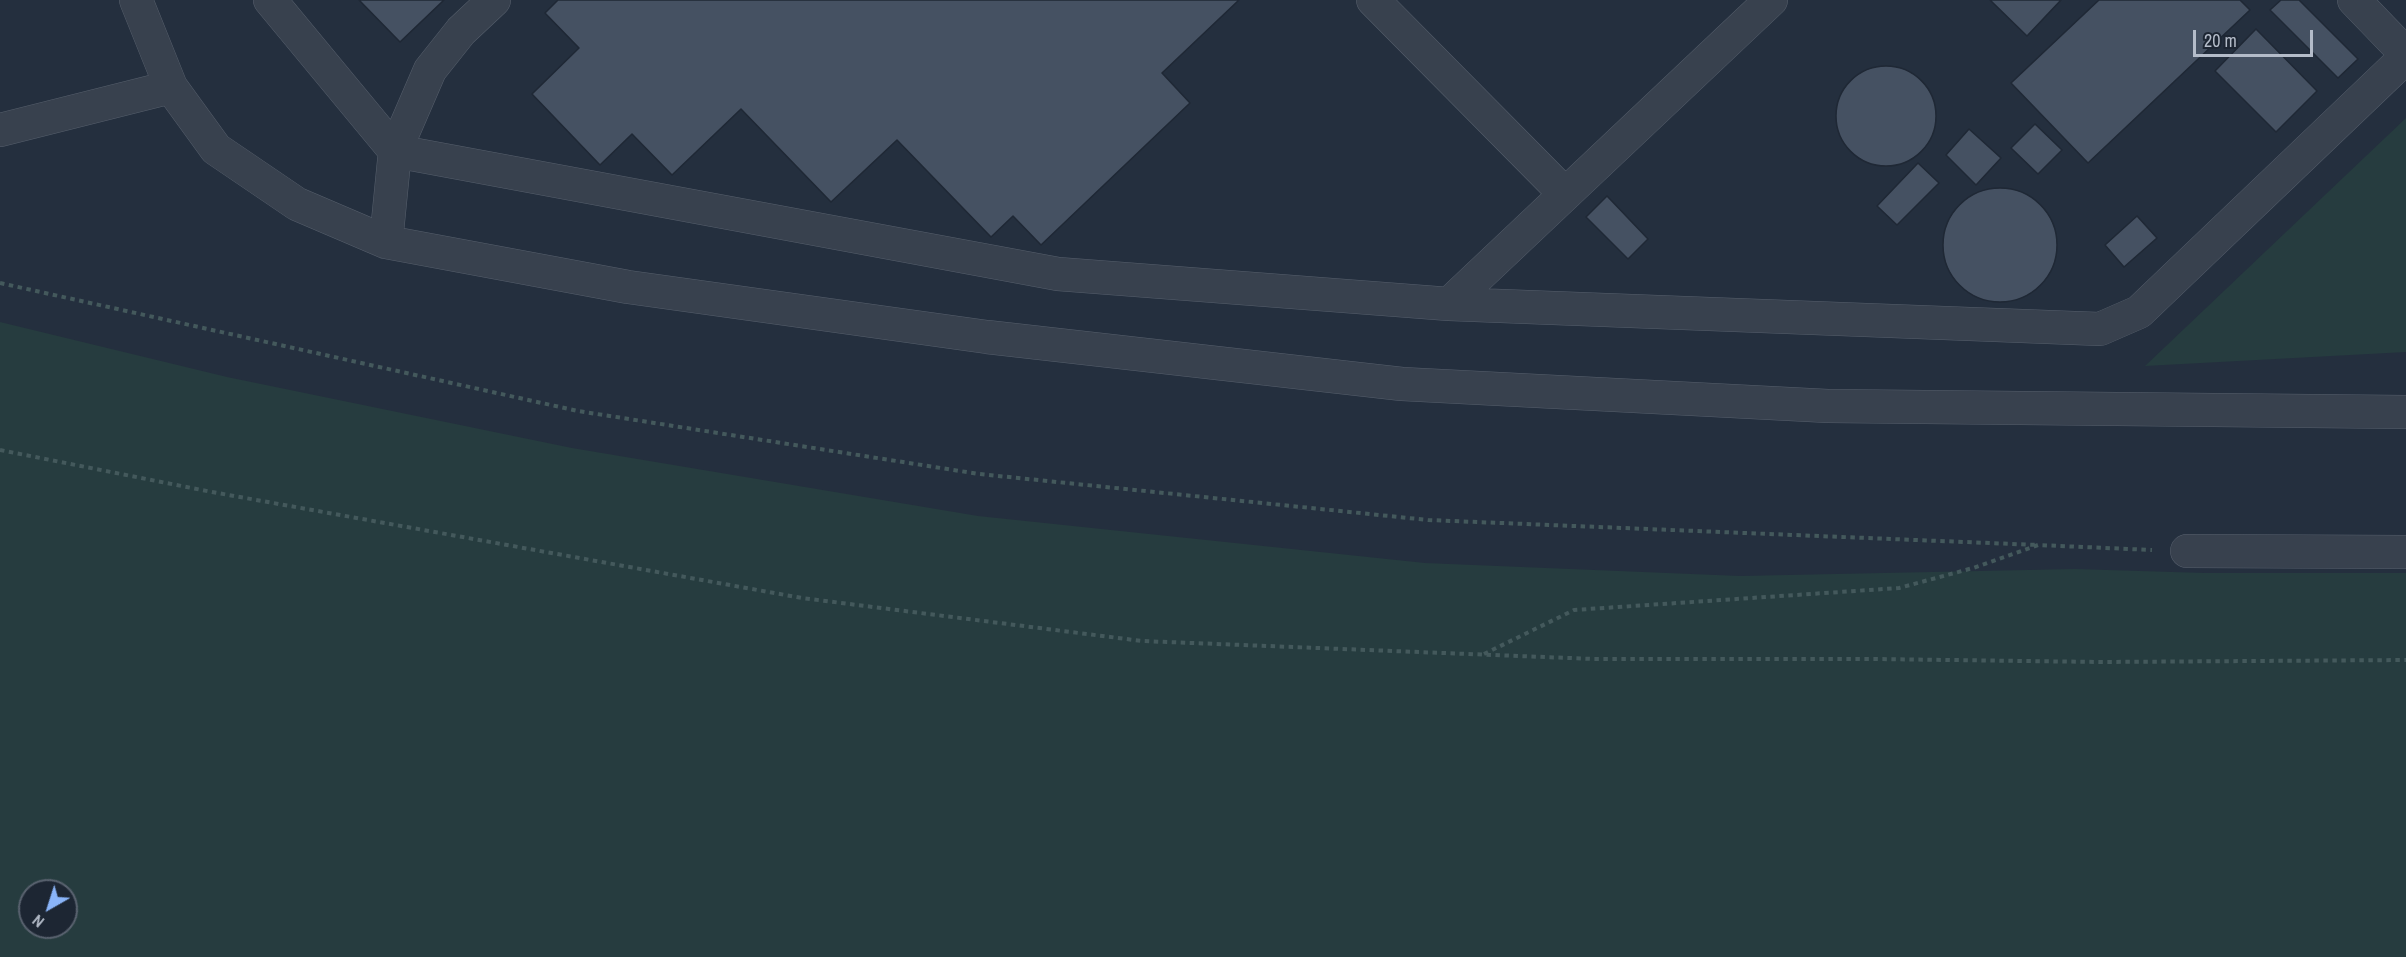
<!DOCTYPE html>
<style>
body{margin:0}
#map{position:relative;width:2406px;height:957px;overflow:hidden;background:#242f3e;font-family:"Archivo Narrow",sans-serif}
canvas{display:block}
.north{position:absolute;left:18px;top:879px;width:60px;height:60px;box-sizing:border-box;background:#1d2633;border:2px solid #59626f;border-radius:50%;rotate:219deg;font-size:16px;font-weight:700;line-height:24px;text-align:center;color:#b4bcc9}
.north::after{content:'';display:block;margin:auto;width:21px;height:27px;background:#8ab4f8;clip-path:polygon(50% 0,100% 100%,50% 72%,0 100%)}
.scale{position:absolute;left:2193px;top:30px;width:120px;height:27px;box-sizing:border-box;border:3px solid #b4bcc9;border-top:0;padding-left:8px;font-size:18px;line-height:21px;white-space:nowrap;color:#b4bcc9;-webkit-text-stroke:4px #1d2633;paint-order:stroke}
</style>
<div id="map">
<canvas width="2406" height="957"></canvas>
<div class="north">N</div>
<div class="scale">20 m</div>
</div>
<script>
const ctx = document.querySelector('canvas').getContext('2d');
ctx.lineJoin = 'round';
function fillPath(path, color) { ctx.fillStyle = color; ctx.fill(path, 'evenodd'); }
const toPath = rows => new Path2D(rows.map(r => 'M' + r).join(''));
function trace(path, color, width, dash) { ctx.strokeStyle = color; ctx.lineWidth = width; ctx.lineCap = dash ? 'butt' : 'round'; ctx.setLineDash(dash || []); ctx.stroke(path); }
fillPath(toPath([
 [2406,118,2406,352,2145,366],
 [0,322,227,377,572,448,978,516,1425,563,1740,576,2075,569,2205,573,2406,573,2406,957,0,957],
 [30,891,66,891,66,927,30,927]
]), '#263c3f');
const building = toPath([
 [359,0,444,0,400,42,359,0],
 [558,0,1239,0,1162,73,1190,103,1041,245,1013,216,991,237,897,140,831,202,741,109,672,175,632,134,600,165,532,94,579,48,545,13,558,0],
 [1990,0,2061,0,2027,36,1990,0],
 [2099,0,2240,0,2250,10,2088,163,2011,83,2099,0],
 [2281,0,2299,0,2358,59,2338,78,2270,10,2281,0],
 [2256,29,2317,91,2276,132,2215,71,2256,29],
 '1836 116a50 50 0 1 1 100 0a50 50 0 1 1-100 0Z',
 [2035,124,2062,150,2038,174,2011,148,2035,124],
 [1969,129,2001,158,1976,185,1946,155,1969,129],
 [1918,163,1939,183,1897,225,1877,206,1918,163],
 '1943 245a57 57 0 1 1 114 0a57 57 0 1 1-114 0Z',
 [1607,196,1648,239,1628,259,1586,217,1607,196],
 [2137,216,2157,238,2124,267,2105,245,2137,216]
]);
fillPath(building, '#455162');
trace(building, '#1f2835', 1.5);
const minor = toPath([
 [136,0,171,87,216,149,297,204,386,242,628,287,987,337,1402,384,1828,406,2406,412],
 [270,0,395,151,1058,274,1449,304,2100,329,2139,312,2406,57],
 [1373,0,1565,194],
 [2354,0,2406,54],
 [0,130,171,87],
 [386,242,395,151,430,70,461,31,494,0],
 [1449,304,1771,0],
 [2187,551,2406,552]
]);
trace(minor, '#565f6c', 34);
trace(toPath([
 [0,283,578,411,979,474,1428,520,2038,545],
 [0,450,212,492,802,598,1142,641,1594,659,1875,659,2100,662,2406,660],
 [1484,654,1574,610,1899,588,1973,568,2038,545,2152,550]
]), '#44595c', 4, [4.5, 4.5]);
trace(minor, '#38414e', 33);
</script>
